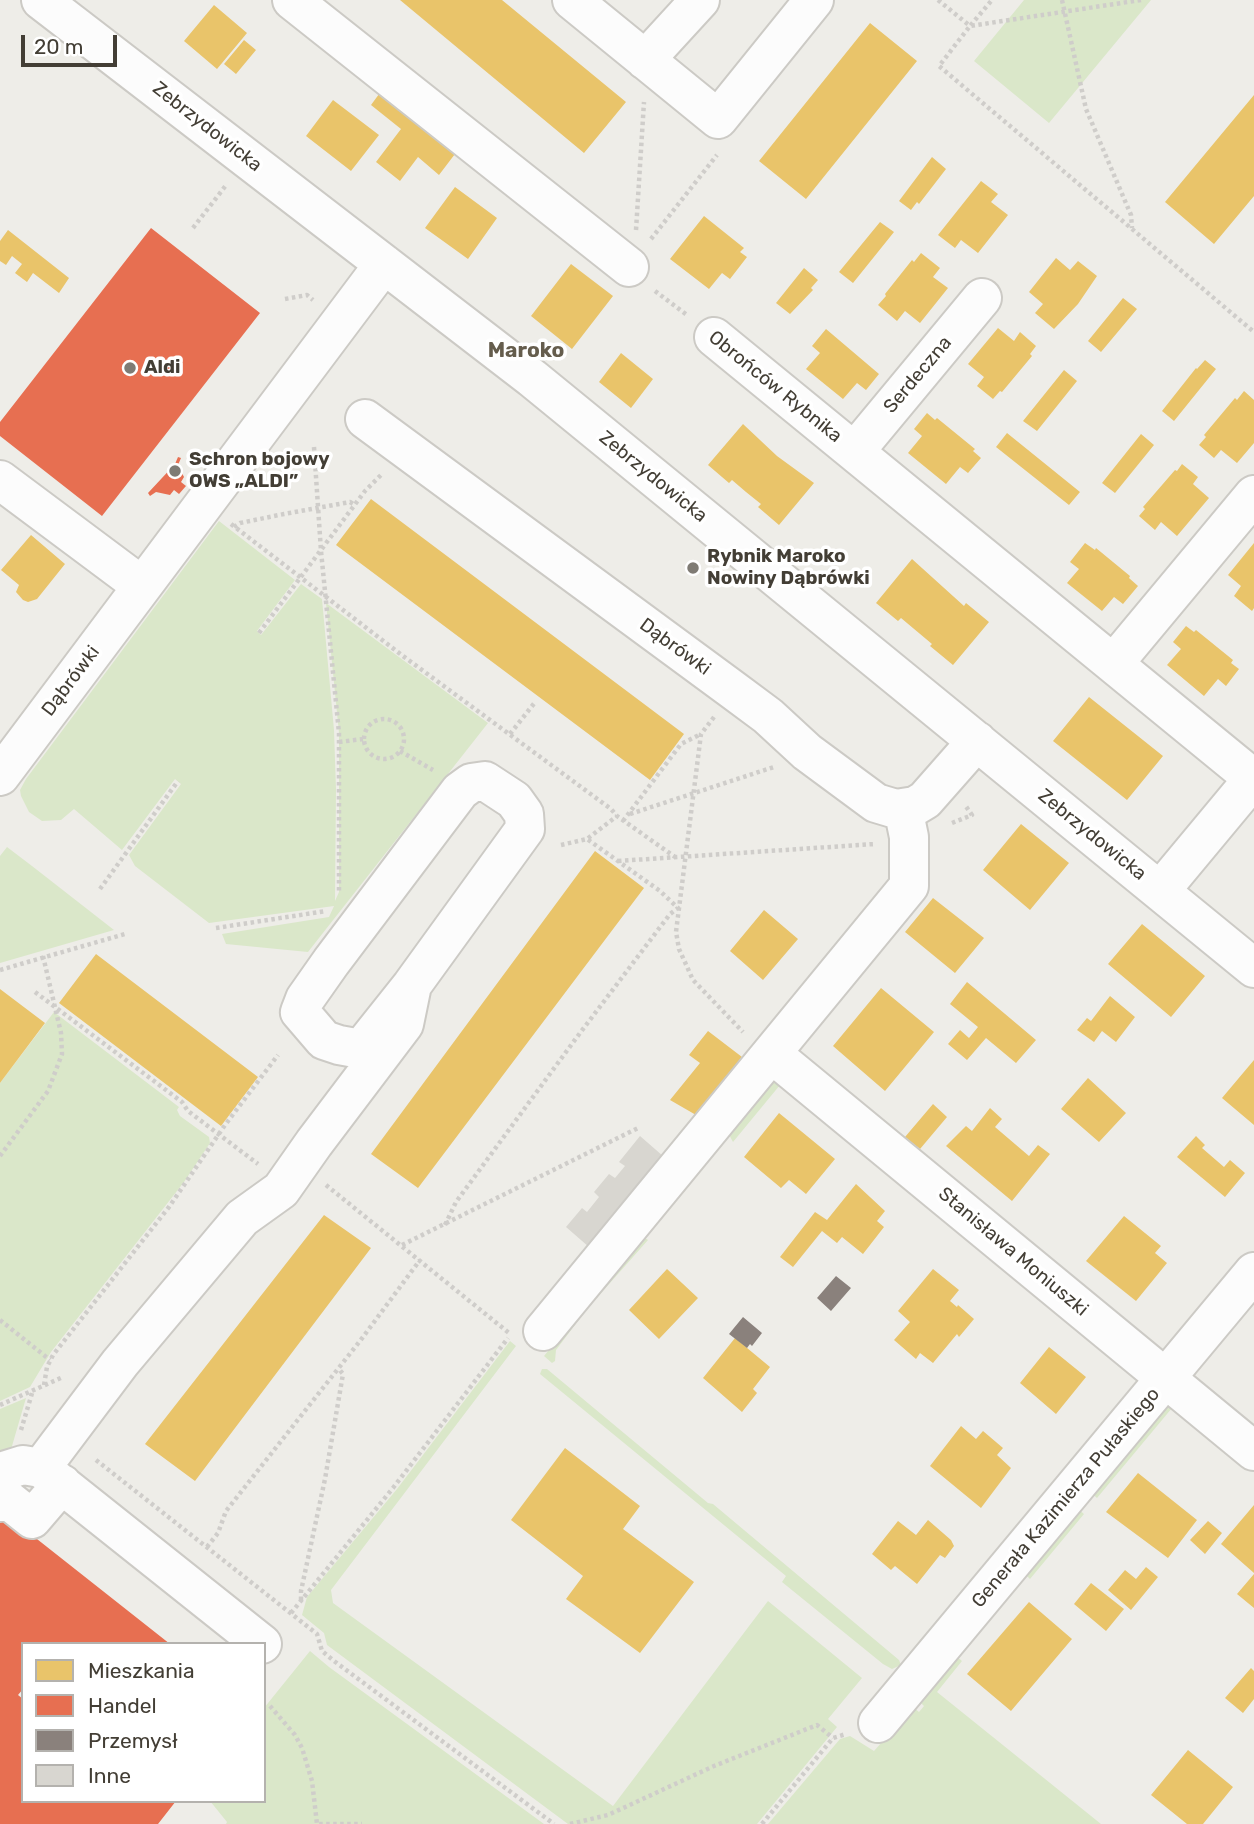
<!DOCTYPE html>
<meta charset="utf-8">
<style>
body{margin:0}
#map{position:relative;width:1254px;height:1824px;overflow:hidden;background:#eeede8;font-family:Rubik,sans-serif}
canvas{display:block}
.legend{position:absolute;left:21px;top:1642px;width:245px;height:161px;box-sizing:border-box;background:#fff;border:2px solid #b4b2ae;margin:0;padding:9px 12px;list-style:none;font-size:21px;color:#433e35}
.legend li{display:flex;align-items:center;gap:14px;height:35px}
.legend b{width:35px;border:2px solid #b4b2ae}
.scale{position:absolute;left:21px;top:35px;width:96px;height:32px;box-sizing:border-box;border:4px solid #433e35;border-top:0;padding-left:9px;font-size:21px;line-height:24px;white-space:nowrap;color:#433e35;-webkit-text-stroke:5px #fff;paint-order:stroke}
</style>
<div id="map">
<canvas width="1254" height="1824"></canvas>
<ul class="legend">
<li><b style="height:19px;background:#e9c46a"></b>Mieszkania</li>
<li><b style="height:19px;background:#e76f51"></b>Handel</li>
<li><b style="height:19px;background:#8a817c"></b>Przemysł</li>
<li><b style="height:19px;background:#d8d6d0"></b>Inne</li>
</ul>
<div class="scale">20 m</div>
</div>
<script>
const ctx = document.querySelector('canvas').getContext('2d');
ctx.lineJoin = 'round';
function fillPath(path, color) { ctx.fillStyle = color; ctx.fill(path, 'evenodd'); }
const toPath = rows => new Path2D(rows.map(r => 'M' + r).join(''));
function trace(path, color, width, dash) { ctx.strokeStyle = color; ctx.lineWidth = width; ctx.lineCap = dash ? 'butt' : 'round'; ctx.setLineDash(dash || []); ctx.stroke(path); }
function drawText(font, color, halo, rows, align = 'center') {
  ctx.font = font + ' Rubik,sans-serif'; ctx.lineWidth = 7; ctx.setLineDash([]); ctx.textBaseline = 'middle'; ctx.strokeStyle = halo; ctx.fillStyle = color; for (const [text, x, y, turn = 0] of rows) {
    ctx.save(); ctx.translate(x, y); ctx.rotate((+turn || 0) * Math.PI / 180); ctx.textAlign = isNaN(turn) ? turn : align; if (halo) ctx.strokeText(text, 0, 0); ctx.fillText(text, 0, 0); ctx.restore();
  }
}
fillPath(toPath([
 [1024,0,1151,0,1049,123,974,61],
 [219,521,295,580,257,631,261,635,301,584,322,599,334,730,336,789,335,901,339,892,339,733,326,603,488,723,308,952,226,944,222,934,329,917,334,906,209,923,135,866,129,855,181,784,175,779,122,850,74,809,61,820,42,821,29,812,21,796,20,790,26,779],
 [7,847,32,866,114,930,0,963,0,856],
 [54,1012,179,1107,177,1110,180,1116,209,1137,210,1143,184,1182,51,1352,30,1387,0,1401,0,1083],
 [774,1080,780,1085,733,1142,727,1131],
 [642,1236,648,1240,587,1309,556,1350,555,1361,552,1363,544,1356],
 [510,1341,516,1346,331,1590,333,1603,613,1806,768,1601,862,1678,828,1719,837,1727,757,1824,568,1824,327,1645,324,1633,302,1615,307,1597,397,1489],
 [542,1369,547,1369,708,1503,713,1504,899,1660,901,1665,892,1669,883,1664,782,1582,786,1576,540,1374],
 [26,1398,5,1470,0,1469,0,1409],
 [1168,1404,1172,1408,1097,1498,1091,1493],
 [1077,1508,1084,1514,1030,1579,1024,1573],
 [310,1651,329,1667,544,1824,226,1824,227,1822,210,1801,264,1801,264,1708],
 [955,1655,962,1661,937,1692,1101,1824,768,1824,840,1739,850,1736,874,1751,913,1707,919,1712,924,1706,918,1700]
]), '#dae7c9');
fillPath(toPath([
 [400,0,502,0,626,102,584,153],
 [214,5,247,33,217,69,184,41],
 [870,23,917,61,806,199,759,161],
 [244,40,256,50,236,74,224,64],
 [382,90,458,150,439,175,418,157,400,181,376,162,401,129,371,105],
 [1254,95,1254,196,1214,244,1165,202],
 [333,100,379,135,351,171,306,136],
 [932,157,946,169,919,204,917,202,911,210,899,201],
 [981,181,998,194,991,202,1008,215,978,253,961,240,955,248,938,235],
 [455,187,497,218,468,259,425,228],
 [704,216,744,248,740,252,747,257,730,279,722,273,709,289,670,259],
 [880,222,894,232,853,283,839,272],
 [8,230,69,278,59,293,33,273,27,282,15,273,22,264,12,256,6,265,0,261,0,241],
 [921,253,940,268,933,277,948,288,920,323,905,311,897,321,878,305,886,296,885,294,912,260,914,262],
 [1056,258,1070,270,1078,261,1097,276,1078,304,1054,329,1035,313,1043,304,1029,292],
 [571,264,613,296,572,349,531,316],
 [804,268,818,280,811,288,813,290,790,314,776,303],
 [1123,298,1137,309,1101,352,1088,341],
 [998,328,1014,341,1020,332,1036,346,1030,354,1032,356,1002,392,1000,391,993,399,977,386,984,377,968,364],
 [826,329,879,374,866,390,857,383,843,399,806,369,820,353,812,346],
 [621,353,653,379,631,408,599,382],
 [1205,360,1216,369,1174,421,1162,411,1196,368,1197,369],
 [1064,370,1077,381,1037,431,1023,421],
 [1244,391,1254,400,1254,443,1237,463,1221,450,1214,458,1199,445,1206,437,1204,435,1235,398,1237,400],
 [927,413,935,420,937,418,975,449,973,451,981,458,968,473,960,467,946,484,908,453,922,436,914,429],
 [743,424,777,456,814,483,779,525,758,507,761,504,746,492,732,480,729,483,708,465],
 [1007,433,1080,492,1069,505,996,447],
 [1141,434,1154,445,1115,493,1102,483],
 [1182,464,1198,477,1193,484,1209,498,1177,536,1161,522,1155,530,1139,516,1145,509,1143,507,1175,470,1177,471],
 [371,499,684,734,650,780,336,545],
 [31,535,65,564,37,599,28,602,23,600,16,592,19,585,1,570],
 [1085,543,1095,550,1096,548,1130,576,1129,578,1138,586,1123,604,1114,597,1102,611,1067,583,1079,569,1070,562],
 [1254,543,1254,608,1252,611,1234,596,1241,586,1228,575],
 [912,559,964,606,966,603,989,622,953,665,930,646,932,644,901,618,898,621,876,603],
 [1186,626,1194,632,1196,630,1233,660,1231,663,1239,669,1226,686,1218,679,1204,696,1167,665,1181,649,1173,642],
 [1089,697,1163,756,1127,800,1053,741],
 [1021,824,1069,863,1030,910,983,870],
 [595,851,644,888,418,1188,371,1154],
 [933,898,984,938,955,973,905,932],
 [764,910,798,939,763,980,730,951],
 [1142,924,1205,976,1171,1017,1108,964],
 [96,954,258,1077,221,1126,59,1003],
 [967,982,1036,1040,1016,1063,986,1038,967,1060,948,1044,960,1030,969,1038,978,1027,950,1004],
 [881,988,934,1032,885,1091,833,1046],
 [0,989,45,1023,0,1083],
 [1110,996,1135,1017,1116,1042,1102,1031,1094,1042,1077,1030,1087,1018,1091,1021],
 [708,1031,742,1057,696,1115,670,1100,700,1063,689,1055],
 [1254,1060,1254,1125,1222,1098],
 [1088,1078,1126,1113,1099,1142,1061,1109],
 [933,1104,947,1117,920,1149,905,1137],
 [990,1108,1002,1119,995,1127,1029,1156,1038,1145,1050,1154,1012,1201,946,1146,966,1126,972,1131],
 [779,1113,835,1159,806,1194,789,1180,781,1188,744,1157],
 [1196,1136,1205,1145,1202,1148,1224,1167,1230,1160,1245,1173,1225,1197,1177,1157],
 [856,1184,885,1211,877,1221,884,1227,863,1254,842,1237,837,1243,822,1231,793,1267,780,1257,815,1212,827,1220],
 [324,1215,371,1248,195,1481,145,1444],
 [1124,1216,1161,1246,1155,1253,1167,1263,1136,1301,1086,1261],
 [667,1269,698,1298,659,1339,629,1310],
 [933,1269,959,1290,950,1301,957,1307,958,1305,974,1319,959,1337,957,1334,933,1363,920,1353,916,1359,894,1340,910,1322,898,1311],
 [735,1338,770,1367,753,1389,757,1393,742,1412,703,1378],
 [1049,1347,1086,1377,1056,1414,1020,1383],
 [961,1426,976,1439,983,1431,1003,1448,997,1455,1011,1468,981,1508,930,1466],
 [565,1448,640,1506,623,1529,694,1582,640,1653,566,1599,583,1576,511,1520],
 [1138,1473,1197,1520,1168,1558,1106,1512],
 [1254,1505,1254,1573,1221,1544],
 [928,1520,951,1540,954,1546,945,1558,940,1555,917,1584,895,1566,891,1570,872,1554,898,1521,916,1535],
 [1208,1521,1222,1533,1205,1554,1190,1540],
 [1146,1567,1158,1577,1131,1610,1108,1590,1125,1570,1136,1579],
 [1254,1574,1254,1608,1237,1594],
 [1091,1583,1124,1609,1106,1631,1074,1604],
 [1029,1602,1072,1639,1011,1711,967,1674],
 [1251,1668,1254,1671,1254,1699,1243,1713,1225,1698],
 [1188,1750,1233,1787,1203,1824,1187,1824,1151,1795]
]), '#e9c46a');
fillPath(toPath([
 [151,228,260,313,102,516,0,436,0,422],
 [178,457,181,458,178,465,184,477,181,482,186,486,179,494,174,490,170,495,156,492,150,496,148,493,175,464],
 [4,1513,170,1644,23,1644,23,1689,18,1695,23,1699,23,1801,176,1801,158,1824,0,1824,0,1518]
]), '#e76f51');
fillPath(toPath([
 [836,1276,851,1288,831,1311,817,1298],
 [743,1317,762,1333,752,1346,750,1344,747,1348,729,1334]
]), '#8a817c');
fillPath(toPath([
 [640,1136,663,1156,589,1247,566,1227,582,1208,587,1212,599,1197,594,1192,609,1174,615,1178,625,1166,619,1162]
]), '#d8d6d0');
const minor = toPath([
 [41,0,532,378,1254,968],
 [292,0,629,267],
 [572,0,718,119,814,0],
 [645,60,700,0],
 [714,337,1254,779],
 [365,419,733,690,768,716,807,752,876,803,896,809,915,806,925,800,977,741],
 [855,451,982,298],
 [0,480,142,586],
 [1114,663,1254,495],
 [0,776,384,264],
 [1160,891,1254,778],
 [772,1054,1254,1451],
 [543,1331,909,886,909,837,903,808],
 [41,1468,120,1363,242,1218,281,1190,314,1143,404,1024,412,985,525,829,524,814,514,800,485,781,471,783,460,791,331,962,305,999,300,1012,324,1040,339,1045,361,1049,412,985],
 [0,1472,23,1465,41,1468,262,1644],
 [0,1502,7,1499,32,1519,62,1484],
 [878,1723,1254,1272]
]);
trace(minor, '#cccac5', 42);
trace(toPath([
 [938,0,970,26,992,0],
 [1062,0,1086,109,1131,215,1132,228],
 [1141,0,970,26,939,66,1254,332],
 [193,228,227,184],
 [636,230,644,102],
 [651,239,717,155],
 [655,291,687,315],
 [285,299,307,295,313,300],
 [314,447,321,551,339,733,339,893],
 [231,524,403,656,611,809,617,816,675,857],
 [234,527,240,523,284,514,350,502,355,505],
 [259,633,365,491,382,474],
 [714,717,701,734,676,932,679,949,693,980,743,1032],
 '364 739a20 20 0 1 1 40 0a20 20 0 1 1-40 0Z',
 [510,734,536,701],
 [339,742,363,739],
 [400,751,433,770],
 [630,814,774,767],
 [623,821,681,744,701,734],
 [952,823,972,815,965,805],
 [561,845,587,839,617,816],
 [618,861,875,844],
 [100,889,178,781],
 [216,928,326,911],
 [0,970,125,934],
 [35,992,182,1102,188,1111,258,1164],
 [0,1156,48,1091,62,1054,61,1033,43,956],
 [326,1185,509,1333],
 [445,1225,456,1202,577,1037,670,914,678,908,660,891,587,839],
 [402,1245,638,1128],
 [0,1320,50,1360],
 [44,1385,47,1367,53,1355,169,1207,225,1125,278,1055],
 [0,1405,63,1377],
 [21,1430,33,1390],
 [96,1460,317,1634,322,1651,334,1661,554,1824],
 [207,1547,218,1533,226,1511,360,1341,420,1260],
 [301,1600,301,1591,325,1479,343,1374,339,1369],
 [291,1613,393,1488,508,1338],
 [270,1706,295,1735,302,1748,312,1781,317,1824,362,1824],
 [570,1824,608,1815,714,1766,817,1725,833,1738],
 [762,1824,833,1738,846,1734]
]), '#cfcdca', 4.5, [3.5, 3.5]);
trace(minor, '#fcfcfc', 38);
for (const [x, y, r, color] of [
 [130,368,7,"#7f7b74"],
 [175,471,7,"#7f7b74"],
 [693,568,7,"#7f7b74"]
]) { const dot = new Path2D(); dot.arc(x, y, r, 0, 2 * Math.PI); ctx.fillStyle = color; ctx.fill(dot); trace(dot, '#fff', 2.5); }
drawText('19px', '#433e35', '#fff', [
 ["Zebrzydowicka",207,127,38],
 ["Serdeczna",918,375,-50],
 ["Obrońców Rybnika",775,387,39],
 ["Zebrzydowicka",653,477,39],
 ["Dąbrówki",675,647,36],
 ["Dąbrówki",71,681,-53],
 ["Zebrzydowicka",1092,835,39],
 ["Stanisława Moniuszki",1013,1252,40],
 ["Generała Kazimierza Pułaskiego",1066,1498,-50]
]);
drawText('bold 19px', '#433e35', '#fff', [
 ["Aldi",144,368],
 ["Schron bojowy",189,460],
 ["OWS „ALDI”",189,482],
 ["Rybnik Maroko",707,557],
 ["Nowiny Dąbrówki",707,579]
], 'left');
drawText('bold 21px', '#655d4d', '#fff', [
 ["Maroko",526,351]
]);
</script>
